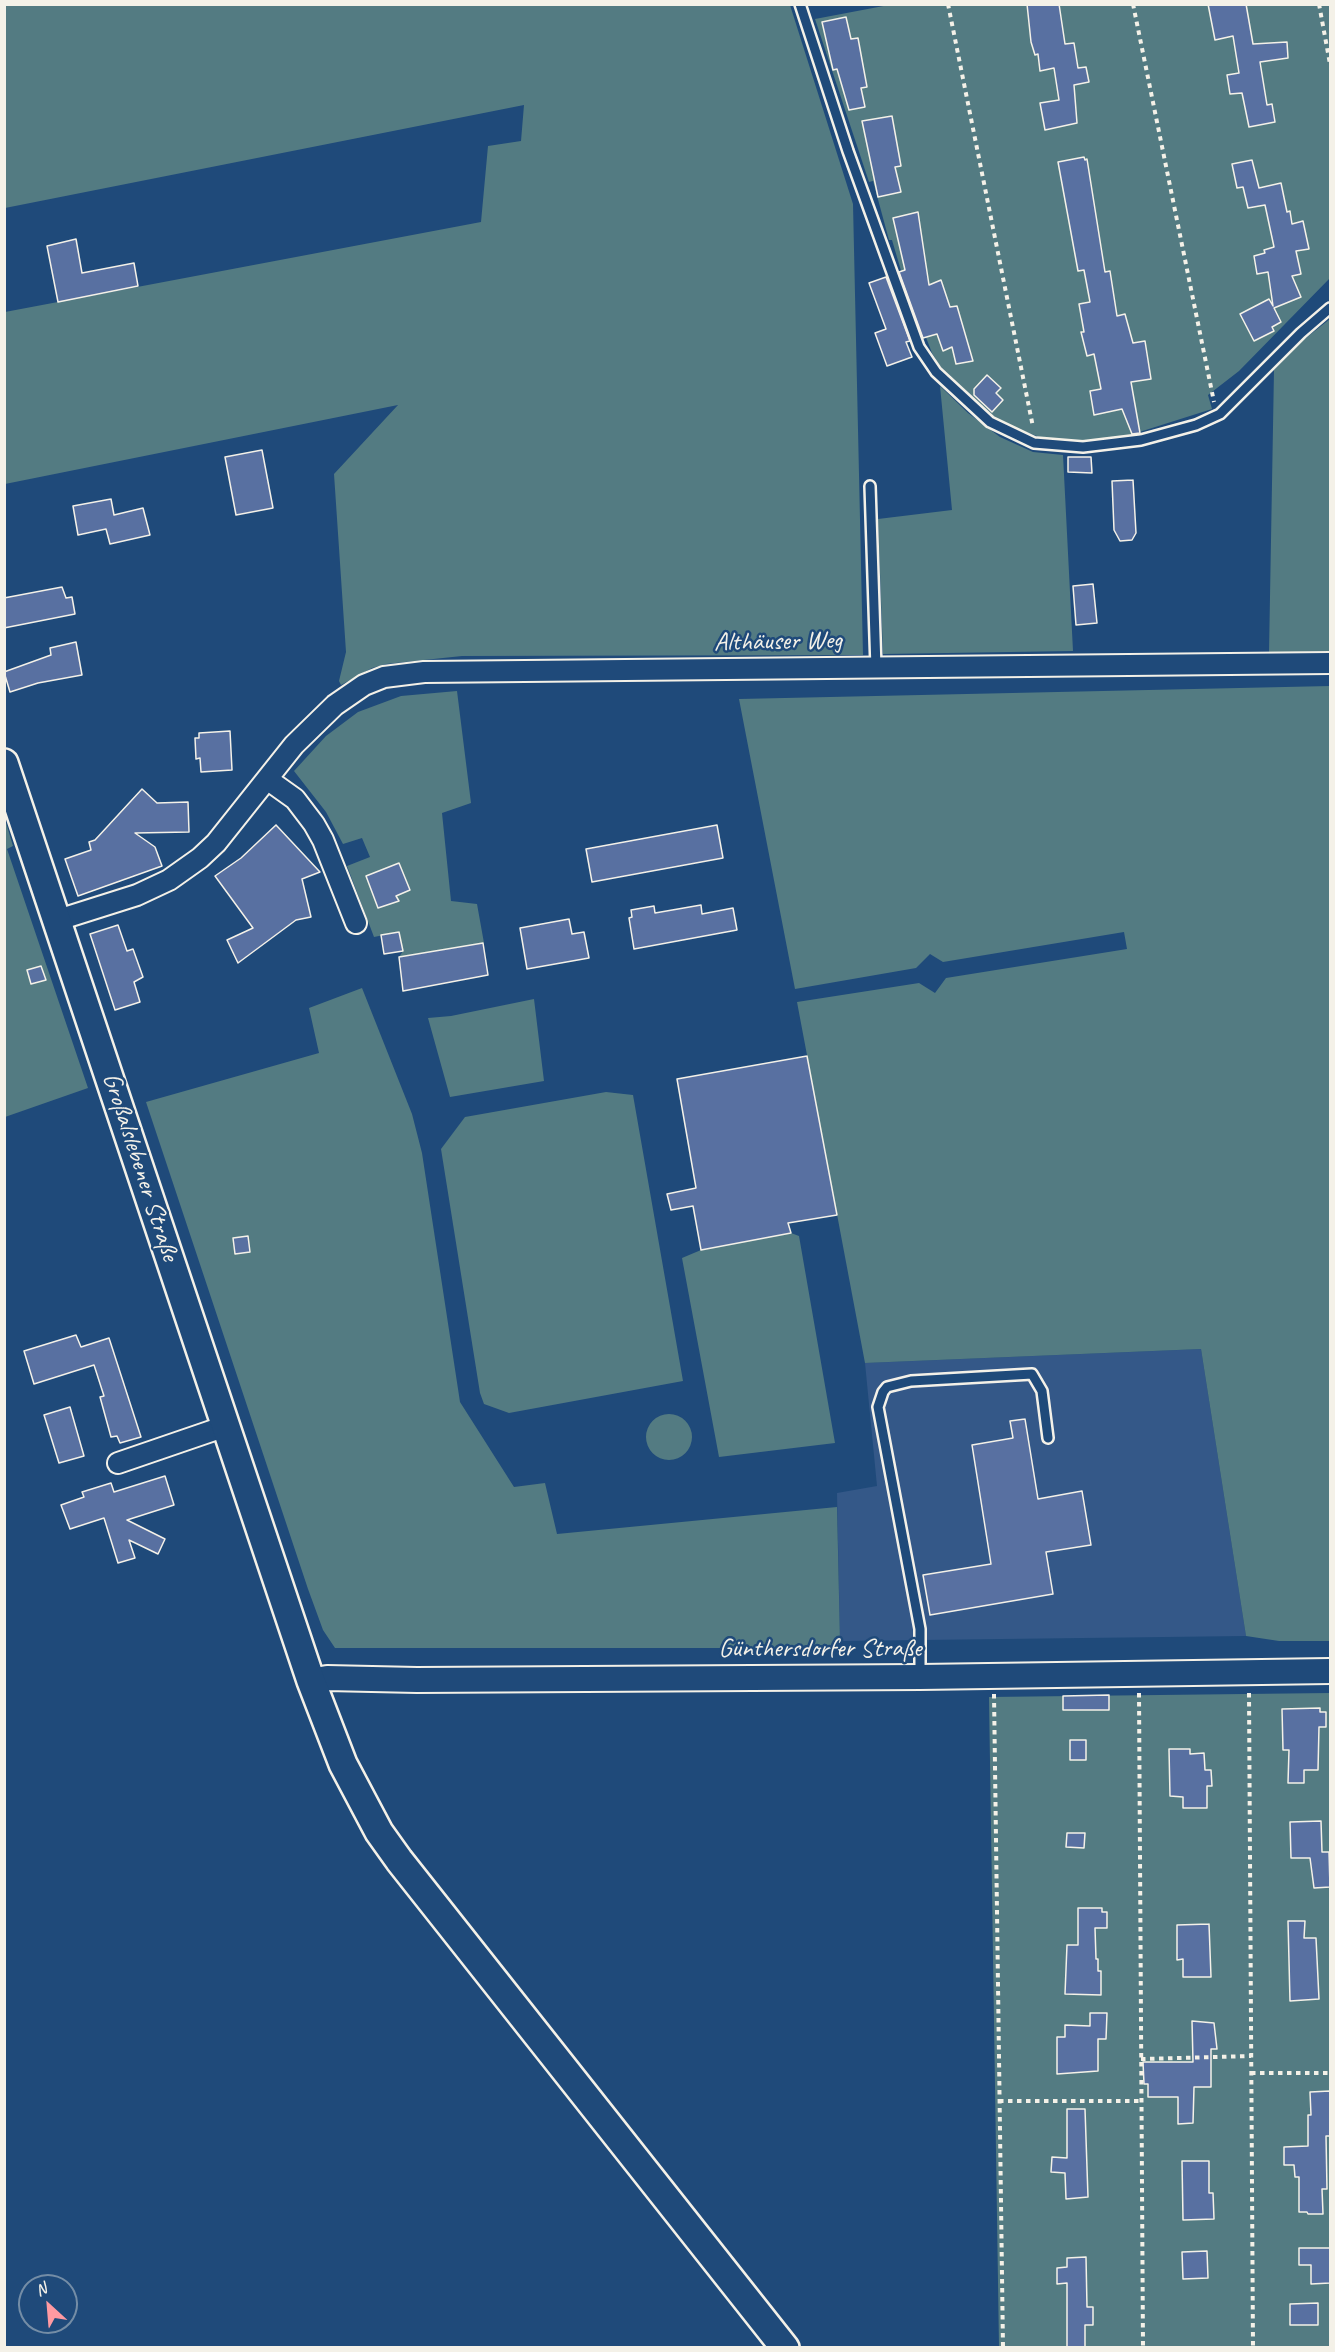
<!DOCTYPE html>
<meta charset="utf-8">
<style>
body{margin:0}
#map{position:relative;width:1335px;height:2352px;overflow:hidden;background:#1f4a7a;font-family:Caveat,sans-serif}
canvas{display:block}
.frame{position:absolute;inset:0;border:6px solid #f4f1e8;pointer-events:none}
.north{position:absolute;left:18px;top:2274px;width:60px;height:60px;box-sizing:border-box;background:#1f4a7a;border:2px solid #748da6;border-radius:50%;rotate:334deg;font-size:16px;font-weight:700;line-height:24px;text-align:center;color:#f4f1e8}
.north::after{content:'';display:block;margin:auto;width:21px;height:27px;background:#ff9aa2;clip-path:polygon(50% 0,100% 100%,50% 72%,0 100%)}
</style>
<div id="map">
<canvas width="1335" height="2352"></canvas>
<div class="frame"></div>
<div class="north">N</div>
</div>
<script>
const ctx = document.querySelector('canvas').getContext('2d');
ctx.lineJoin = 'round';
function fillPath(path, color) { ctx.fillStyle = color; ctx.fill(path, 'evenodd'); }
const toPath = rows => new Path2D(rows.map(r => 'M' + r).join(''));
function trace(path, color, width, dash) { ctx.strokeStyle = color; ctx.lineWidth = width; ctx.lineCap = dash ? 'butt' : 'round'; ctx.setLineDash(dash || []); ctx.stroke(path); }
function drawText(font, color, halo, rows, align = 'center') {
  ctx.font = font + ' Caveat,sans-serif'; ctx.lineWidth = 5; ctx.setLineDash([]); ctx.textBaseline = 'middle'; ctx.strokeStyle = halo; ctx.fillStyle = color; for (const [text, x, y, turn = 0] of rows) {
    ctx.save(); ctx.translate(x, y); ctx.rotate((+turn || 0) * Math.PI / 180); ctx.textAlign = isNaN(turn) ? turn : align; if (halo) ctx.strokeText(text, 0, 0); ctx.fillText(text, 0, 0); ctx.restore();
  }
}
fillPath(toPath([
 [1201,1349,1246,1636,840,1641,837,1493,877,1486,865,1363]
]), '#345888');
fillPath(toPath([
 [894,4,1330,5,1330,278,1239,371,1208,395,1212,409,1130,435,1094,440,1061,441,1042,438,1010,426,993,416,940,366,932,353,917,314,914,315,892,240,889,240,873,181,869,182,815,19],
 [4,5,790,5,853,204,863,655,462,656,386,664,372,668,341,685,339,681,346,652,334,474,398,405,5,484,5,312,481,222,488,146,521,141,524,105,5,208],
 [1330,319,1330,651,1269,653,1274,370,1302,341],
 [940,386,968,413,1000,437,1033,452,1063,455,1073,651,883,654,878,519,952,510],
 [1330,686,1330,1641,1279,1641,1246,1636,1201,1349,865,1363,797,1002,919,983,935,993,946,978,1127,949,1124,932,943,962,930,954,916,968,795,989,739,699],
 [457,691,471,803,442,813,451,901,477,904,484,943,399,957,403,951,399,932,374,937,347,866,370,857,362,838,343,844,326,812,294,771,326,736,358,712,401,696],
 [4,816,13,846,7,849,88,1088,5,1117],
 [362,988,412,1114,422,1153,460,1402,514,1487,545,1483,557,1534,837,1507,840,1641,834,1648,335,1648,323,1630,308,1589,146,1102,319,1053,309,1008],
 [534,999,544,1081,450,1097,428,1018,451,1016],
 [606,1092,633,1095,683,1381,509,1413,484,1404,480,1393,441,1149,465,1117],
 [791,1233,799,1236,835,1443,719,1457,682,1258,701,1250],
 '646 1437a23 23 0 1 1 46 0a23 23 0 1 1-46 0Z',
 [1330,1693,1330,2347,999,2347,989,1697]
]), '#537b82');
const building = toPath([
 [1027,4,1059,4,1065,44,1074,43,1078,68,1086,67,1089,82,1074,85,1077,123,1045,130,1040,103,1059,100,1054,68,1040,71,1038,54,1035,55,1031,42,1027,4],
 [1208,4,1246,4,1253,44,1287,42,1288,58,1260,62,1267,105,1272,104,1275,122,1249,127,1242,93,1230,94,1227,75,1239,73,1233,36,1215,40,1208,4],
 [846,17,851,39,858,38,867,87,861,88,865,107,849,110,837,69,833,70,822,22,846,17],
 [892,116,901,166,895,167,901,192,878,197,862,121,892,116],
 [1084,157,1085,160,1087,159,1105,272,1110,271,1117,316,1125,314,1133,343,1145,341,1151,379,1131,382,1140,433,1132,434,1122,409,1094,415,1090,391,1101,389,1094,354,1087,356,1081,332,1084,332,1079,304,1090,302,1084,270,1078,271,1058,162,1084,157],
 [1252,160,1259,188,1281,183,1287,212,1290,211,1292,224,1303,221,1309,249,1296,251,1301,274,1292,276,1301,297,1274,308,1281,322,1272,327,1274,331,1254,341,1240,314,1269,299,1273,306,1268,272,1257,274,1254,256,1265,253,1264,250,1274,247,1265,205,1248,208,1243,187,1237,188,1232,164,1252,160],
 [918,212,929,285,941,280,950,307,957,306,973,361,956,364,952,347,943,351,937,334,923,338,899,272,905,270,893,218,918,212],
 [76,239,82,273,134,263,138,286,58,302,47,246,76,239],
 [886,277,910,341,906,342,912,357,887,366,875,333,886,329,869,283,886,277],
 [987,375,1001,388,996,393,1003,400,992,412,974,395,974,389,987,375],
 [262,450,273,508,236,515,225,457,262,450],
 [1068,457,1091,457,1092,473,1068,472,1068,457],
 [1133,480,1136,533,1132,540,1120,541,1114,530,1112,481,1133,480],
 [111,499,114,515,143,508,150,535,110,544,106,529,78,535,73,506,111,499],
 [1093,584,1097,623,1076,625,1073,586,1093,584],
 [62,587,66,598,72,597,75,614,4,628,4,598,62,587],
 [76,642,82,675,38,683,10,692,4,672,51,655,50,648,76,642],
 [230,731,232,770,201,772,200,758,196,759,195,738,199,738,199,733,230,731],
 [142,789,157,803,188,802,189,832,135,833,155,847,162,866,78,896,65,859,91,850,89,842,95,840,142,789],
 [276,825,320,872,302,879,311,917,296,920,238,963,227,940,253,928,215,876,241,858,276,825],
 [717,825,723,858,592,882,586,849,717,825],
 [399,863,410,890,396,896,399,901,378,908,366,876,399,863],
 [701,905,702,914,733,908,737,930,634,949,629,918,632,917,631,910,654,906,655,913,701,905],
 [569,919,572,934,584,932,589,958,527,969,520,928,569,919],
 [118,925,127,951,133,949,143,977,134,982,140,1002,115,1010,90,934,118,925],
 [399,932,403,951,384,954,381,935,399,932],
 [483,943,488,975,403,991,399,957,483,943],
 [41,966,46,980,31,984,27,970,41,966],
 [807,1056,837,1215,788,1223,791,1233,701,1250,693,1206,671,1210,667,1194,696,1188,677,1079,807,1056],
 [248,1236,250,1252,235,1254,233,1238,248,1236],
 [76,1335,81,1347,109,1338,141,1437,120,1443,117,1436,111,1437,100,1397,104,1396,94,1365,34,1384,24,1351,76,1335],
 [70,1407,84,1456,59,1463,44,1415,70,1407],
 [1025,1419,1038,1499,1082,1491,1091,1545,1046,1552,1053,1594,930,1615,923,1575,991,1564,972,1445,1013,1438,1010,1421,1025,1419],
 [165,1476,174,1505,127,1520,165,1539,158,1554,129,1540,135,1558,118,1563,104,1518,70,1529,61,1505,84,1497,82,1492,111,1483,114,1492,165,1476],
 [1109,1695,1109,1710,1063,1710,1063,1696,1109,1695],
 [1320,1708,1320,1712,1326,1712,1326,1727,1319,1727,1318,1770,1304,1770,1304,1783,1288,1783,1289,1750,1283,1750,1282,1709,1320,1708],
 [1070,1740,1086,1740,1086,1760,1070,1760,1070,1740],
 [1169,1749,1190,1749,1190,1754,1204,1753,1205,1770,1211,1770,1212,1786,1207,1786,1207,1808,1183,1808,1183,1797,1170,1796,1169,1749],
 [1321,1821,1322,1852,1329,1852,1330,1887,1314,1888,1310,1858,1291,1858,1290,1822,1321,1821],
 [1067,1833,1085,1833,1084,1848,1066,1847,1067,1833],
 [1078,1908,1102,1908,1102,1912,1107,1912,1107,1928,1095,1928,1096,1959,1098,1959,1098,1971,1101,1971,1101,1995,1065,1994,1067,1945,1078,1945,1078,1908],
 [1288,1921,1305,1921,1304,1938,1316,1938,1319,1999,1290,2001,1288,1921],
 [1209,1924,1211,1977,1183,1977,1183,1959,1177,1960,1177,1925,1209,1924],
 [1090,2013,1107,2013,1106,2039,1098,2039,1098,2071,1057,2074,1057,2037,1065,2037,1065,2025,1090,2026,1090,2013],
 [1192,2021,1214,2023,1217,2049,1211,2049,1211,2087,1194,2087,1193,2123,1178,2124,1178,2097,1148,2097,1148,2084,1144,2084,1143,2062,1193,2062,1192,2021],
 [1330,2091,1330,2136,1326,2136,1327,2189,1322,2189,1323,2214,1308,2214,1307,2212,1299,2212,1299,2177,1295,2177,1294,2165,1284,2165,1284,2147,1308,2146,1308,2115,1311,2115,1310,2092,1330,2091],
 [1067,2109,1085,2109,1088,2197,1066,2199,1065,2173,1051,2172,1052,2157,1067,2158,1067,2109],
 [1182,2161,1209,2161,1209,2193,1213,2193,1214,2219,1183,2220,1182,2161],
 [1299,2248,1330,2248,1330,2283,1311,2284,1311,2265,1299,2265,1299,2248],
 [1207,2251,1208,2278,1183,2279,1182,2252,1207,2251],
 [1086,2257,1087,2307,1093,2307,1093,2325,1085,2325,1085,2348,1067,2348,1067,2283,1057,2284,1057,2268,1067,2267,1067,2258,1086,2257],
 [1318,2303,1318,2325,1290,2325,1290,2304,1318,2303]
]);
fillPath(building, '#5870a1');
trace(building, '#f4f1e8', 1.5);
const service = toPath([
 [800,4,848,151,919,347,936,372,990,422,1034,443,1083,447,1141,440,1196,425,1220,414,1301,333,1330,308],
 [870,486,876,668],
 [920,1675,920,1629,878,1407,883,1392,887,1387,911,1381,1032,1374,1042,1391,1048,1438]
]);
const minor = toPath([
 [267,779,295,799,314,824,323,840,356,923],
 [58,920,137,895,169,880,200,858,216,843,294,745,335,705,364,685,384,677,424,672,1330,663],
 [118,1463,226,1426]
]);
const tertiary = toPath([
 [311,1681,327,1678,417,1680,920,1677,1330,1671]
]);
const secondary = toPath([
 [4,763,311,1681,343,1764,379,1832,399,1860,785,2348]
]);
trace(service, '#f4f1e8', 14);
trace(minor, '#f4f1e8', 24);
trace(tertiary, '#f4f1e8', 28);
trace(secondary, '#f4f1e8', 32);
trace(toPath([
 [948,4,1033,427],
 [1133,4,1214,402],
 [1319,4,1330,64],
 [1139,1693,1143,2348],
 [1249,1693,1253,2348],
 [994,1694,1003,2348],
 [1141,2059,1251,2056],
 [1251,2073,1330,2073],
 [999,2101,1142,2101]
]), '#f4f1e8', 4, [4.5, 4.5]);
trace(service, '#1f4a7a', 9);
trace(minor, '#1f4a7a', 20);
trace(tertiary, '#1f4a7a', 24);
trace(secondary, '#1f4a7a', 27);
drawText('26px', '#f4f1e8', '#1f4a7a', [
 ["Althäuser Weg",778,642,-1],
 ["Großalslebener Straße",140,1167,72],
 ["Günthersdorfer Straße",820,1649]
]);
</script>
